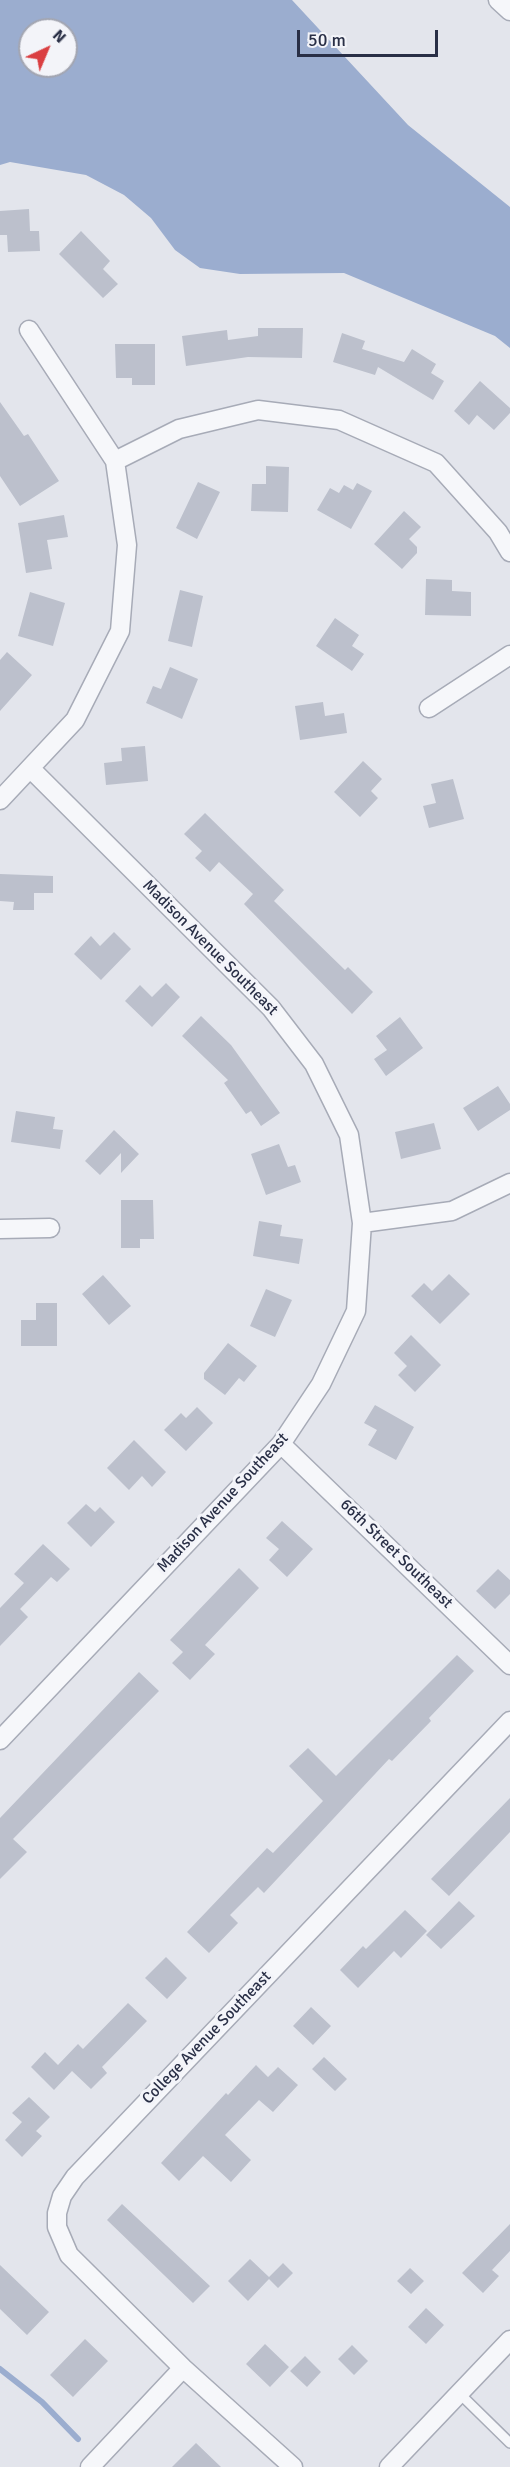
<!DOCTYPE html>
<style>
body{margin:0}
#map{position:relative;width:510px;height:2467px;overflow:hidden;background:#e3e5ec;font-family:Signika,sans-serif}
canvas{display:block}
.north{position:absolute;left:18px;top:18px;width:60px;height:60px;box-sizing:border-box;background:#f3f4f9;border:2px solid #a2a5b1;border-radius:50%;rotate:44deg;font-size:16px;font-weight:700;line-height:24px;text-align:center;color:#292f46}
.north::after{content:'';display:block;margin:auto;width:21px;height:27px;background:#da3f42;clip-path:polygon(50% 0,100% 100%,50% 72%,0 100%)}
.scale{position:absolute;left:297px;top:30px;width:141px;height:27px;box-sizing:border-box;border:3px solid #292f46;border-top:0;padding-left:8px;font-size:18px;line-height:21px;white-space:nowrap;color:#292f46;-webkit-text-stroke:4px #f3f4f9;paint-order:stroke}
</style>
<div id="map">
<canvas width="510" height="2467"></canvas>
<div class="north">N</div>
<div class="scale">50 m</div>
</div>
<script>
const ctx = document.querySelector('canvas').getContext('2d');
ctx.lineJoin = 'round';
function fillPath(path, color) { ctx.fillStyle = color; ctx.fill(path, 'evenodd'); }
const toPath = rows => new Path2D(rows.map(r => 'M' + r).join(''));
function trace(path, color, width, dash) { ctx.strokeStyle = color; ctx.lineWidth = width; ctx.lineCap = dash ? 'butt' : 'round'; ctx.setLineDash(dash || []); ctx.stroke(path); }
function drawText(font, color, halo, rows, align = 'center') {
  ctx.font = font + ' Signika,sans-serif'; ctx.lineWidth = 6; ctx.setLineDash([]); ctx.textBaseline = 'middle'; ctx.strokeStyle = halo; ctx.fillStyle = color; for (const [text, x, y, turn = 0] of rows) {
    ctx.save(); ctx.translate(x, y); ctx.rotate((+turn || 0) * Math.PI / 180); ctx.textAlign = isNaN(turn) ? turn : align; if (halo) ctx.strokeText(text, 0, 0); ctx.fillText(text, 0, 0); ctx.restore();
  }
}
fillPath(toPath([
 [0,0,292,0,408,125,510,207,510,348,495,336,344,273,240,274,200,268,175,250,151,218,124,195,86,175,10,162,0,165],
 [30,30,66,30,66,66,30,66]
]), '#9badcf');
trace(toPath([
 [0,2369,42,2402,78,2439]
]), '#9badcf', 6);
fillPath(toPath([
 [29,209,30,231,39,231,40,251,8,252,7,235,0,235,0,211],
 [81,231,110,261,103,269,118,284,103,298,59,254],
 [258,328,303,328,302,358,248,357,186,366,182,336,227,330,228,340,258,336],
 [342,333,365,341,362,349,404,362,412,349,436,364,431,373,444,381,433,400,378,367,375,375,333,362],
 [115,344,155,344,155,385,132,385,132,378,116,378],
 [480,381,510,408,510,413,494,430,477,415,469,425,454,411],
 [0,402,24,436,28,434,59,481,20,506,0,476],
 [266,466,289,467,288,512,251,511,252,484,266,484],
 [198,482,220,492,197,539,176,528],
 [357,483,372,491,351,529,317,510,330,488,339,493,344,485,353,490],
 [404,511,421,527,409,539,417,547,417,553,402,569,374,544],
 [64,515,68,537,47,540,52,569,26,573,18,523],
 [426,579,452,580,452,591,471,592,471,616,425,615],
 [180,590,203,596,192,647,168,641],
 [30,592,65,603,53,646,18,636],
 [335,618,359,635,352,646,364,654,352,671,316,646],
 [7,652,32,675,0,711,0,660],
 [170,667,198,679,182,719,146,703,153,686,161,689],
 [323,702,325,716,344,713,347,733,300,740,295,706],
 [145,746,148,781,106,785,104,763,122,761,121,748],
 [363,761,382,779,371,791,378,798,360,817,334,792],
 [453,779,464,819,429,828,423,806,436,803,431,784],
 [205,813,284,890,274,901,345,970,348,967,373,992,352,1014,244,904,253,894,219,862,210,872,195,858,202,851,184,834],
 [0,874,53,876,53,893,34,893,34,910,13,910,14,902,0,901],
 [114,932,131,949,101,980,74,954,91,936,100,946],
 [166,983,180,997,152,1027,125,1001,140,985,152,997],
 [201,1016,231,1045,280,1113,261,1126,251,1111,246,1114,224,1083,228,1080,182,1036],
 [400,1017,423,1048,386,1076,374,1059,387,1050,376,1036],
 [498,1086,510,1104,510,1110,478,1131,463,1108],
 [16,1111,55,1117,53,1129,63,1130,60,1149,11,1142],
 [434,1123,441,1149,401,1159,395,1132],
 [114,1130,139,1154,121,1173,121,1153,100,1175,85,1161],
 [279,1144,288,1167,295,1165,301,1182,266,1195,251,1154],
 [121,1200,153,1200,154,1239,140,1239,140,1248,121,1248],
 [259,1221,282,1225,280,1236,303,1239,299,1264,253,1256],
 [449,1274,470,1294,440,1324,411,1296,424,1283,432,1291],
 [103,1275,131,1306,109,1325,82,1294],
 [266,1289,292,1300,275,1337,250,1326],
 [36,1303,57,1303,57,1346,21,1346,21,1320,36,1320],
 [411,1335,441,1365,415,1392,398,1375,407,1366,394,1353],
 [228,1343,257,1366,244,1382,239,1378,225,1395,204,1379,204,1373],
 [375,1405,414,1427,396,1460,368,1445,377,1430,364,1423],
 [197,1407,213,1423,186,1451,164,1430,181,1413,186,1418],
 [134,1440,166,1472,152,1487,142,1476,129,1490,107,1468],
 [86,1504,95,1512,100,1507,115,1522,91,1547,67,1523],
 [282,1521,313,1549,287,1577,269,1560,279,1549,266,1538],
 [43,1544,70,1569,57,1582,51,1577,20,1609,28,1617,0,1646,0,1608,24,1583,14,1574],
 [239,1568,259,1588,205,1645,215,1654,190,1680,172,1663,183,1652,170,1640],
 [498,1569,510,1580,510,1594,495,1609,476,1591],
 [457,1655,474,1671,429,1718,431,1721,392,1761,389,1759,264,1893,258,1887,230,1915,238,1923,209,1953,187,1932,267,1848,273,1853,323,1801,289,1766,308,1748,336,1776],
 [139,1672,159,1691,13,1839,27,1852,0,1879,0,1818],
 [510,1798,510,1832,449,1896,431,1879],
 [459,1901,475,1916,441,1949,426,1935],
 [405,1910,427,1931,401,1958,394,1951,358,1988,340,1970,363,1946,366,1949],
 [166,1957,187,1978,167,1999,145,1978],
 [128,2003,147,2021,102,2067,107,2073,91,2089,72,2071,54,2090,31,2067,45,2052,58,2065,78,2044,83,2049],
 [311,2007,331,2026,313,2045,293,2026],
 [324,2057,347,2079,335,2091,312,2069],
 [256,2065,268,2077,278,2067,298,2085,273,2112,259,2100,225,2135,251,2160,231,2182,203,2156,179,2181,161,2163,226,2093,228,2095],
 [29,2097,50,2117,36,2131,42,2136,22,2157,5,2140,22,2122,12,2113],
 [122,2204,210,2286,193,2303,107,2220],
 [510,2224,510,2251,492,2270,499,2276,483,2293,462,2273],
 [250,2259,269,2277,283,2263,293,2273,278,2288,269,2279,248,2301,228,2281],
 [0,2265,49,2312,27,2335,0,2309],
 [410,2268,424,2281,411,2294,397,2281],
 [426,2308,444,2325,426,2344,408,2327],
 [85,2339,108,2361,73,2397,50,2375],
 [265,2344,289,2367,270,2387,246,2364],
 [352,2345,368,2361,354,2375,338,2359],
 [305,2356,321,2372,307,2387,290,2371],
 [196,2443,221,2467,172,2467]
]), '#bcc0cc');
const service = toPath([
 [459,2393,510,2443]
]);
const minor = toPath([
 [498,0,510,11],
 [115,461,179,429,258,410,339,420,436,463,498,532,510,552],
 [429,708,510,655],
 [0,800,75,720,120,631,127,545,115,461,29,330],
 [362,1223,452,1211,510,1183],
 [0,1229,50,1228],
 [281,1444,510,1665],
 [0,1740,281,1444,321,1384,356,1311,362,1223,349,1135,314,1064,271,1008,31,769],
 [90,2467,183,2368],
 [293,2467,183,2368,69,2255,57,2227,57,2213,62,2196,75,2177,510,1721],
 [389,2467,510,2340]
]);
trace(service, '#a7abb7', 12);
trace(minor, '#a7abb7', 21);
trace(service, '#f6f7fa', 9);
trace(minor, '#f6f7fa', 18);
drawText('16px', '#292f46', '#f3f4f9', [
 ["Madison Avenue Southeast",210,948,45],
 ["Madison Avenue Southeast",223,1503,-47],
 ["66th Street Southeast",396,1554,44],
 ["College Avenue Southeast",207,2038,-46]
]);
</script>
